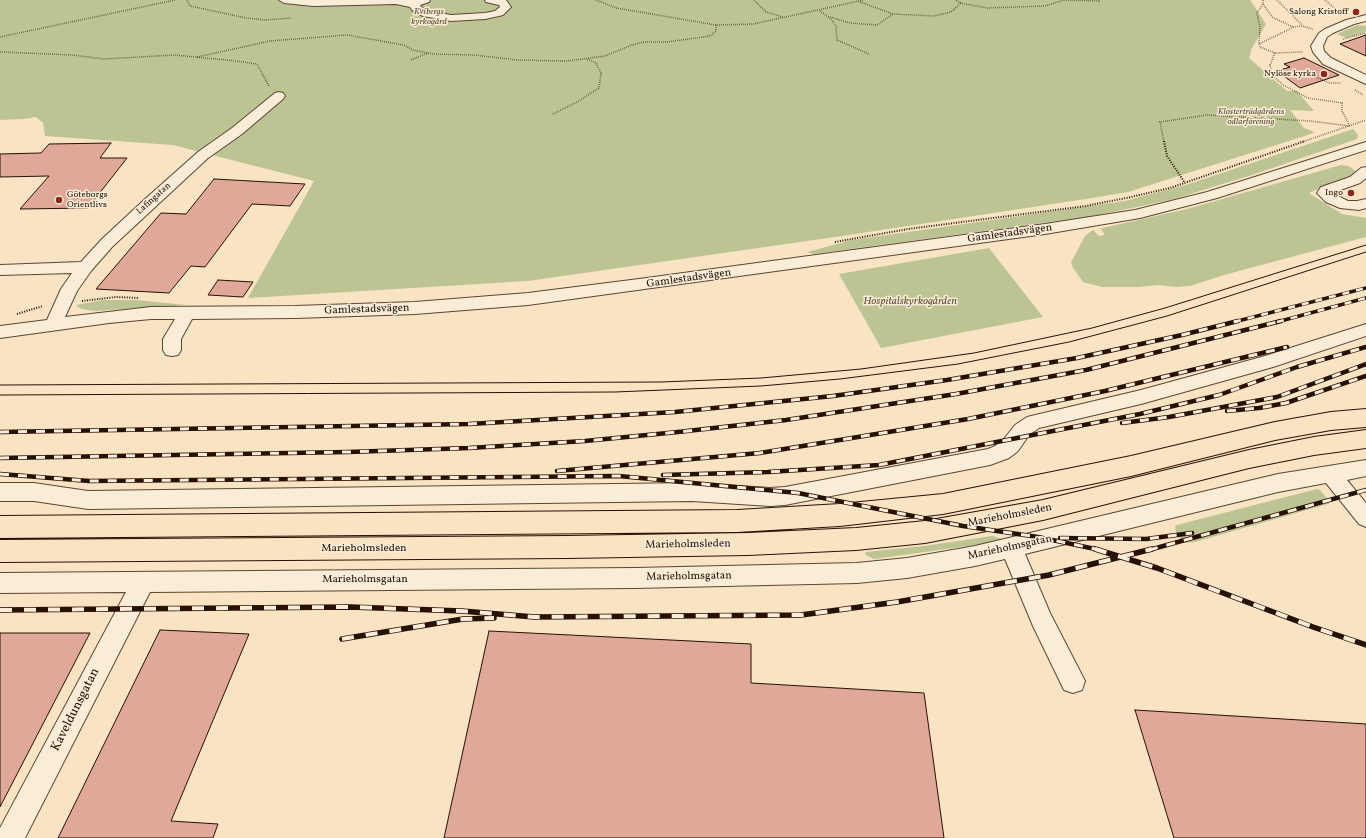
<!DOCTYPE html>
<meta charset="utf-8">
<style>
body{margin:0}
canvas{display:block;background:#f8e3c3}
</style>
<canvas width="1366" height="838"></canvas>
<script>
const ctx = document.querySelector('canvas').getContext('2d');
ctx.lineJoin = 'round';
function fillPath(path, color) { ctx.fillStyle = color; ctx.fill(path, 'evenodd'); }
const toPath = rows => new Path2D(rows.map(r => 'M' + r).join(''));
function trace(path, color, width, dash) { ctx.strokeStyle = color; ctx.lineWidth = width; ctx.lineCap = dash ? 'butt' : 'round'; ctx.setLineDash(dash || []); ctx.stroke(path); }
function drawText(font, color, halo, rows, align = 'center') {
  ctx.font = font + ' Vollkorn,serif'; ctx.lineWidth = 3; ctx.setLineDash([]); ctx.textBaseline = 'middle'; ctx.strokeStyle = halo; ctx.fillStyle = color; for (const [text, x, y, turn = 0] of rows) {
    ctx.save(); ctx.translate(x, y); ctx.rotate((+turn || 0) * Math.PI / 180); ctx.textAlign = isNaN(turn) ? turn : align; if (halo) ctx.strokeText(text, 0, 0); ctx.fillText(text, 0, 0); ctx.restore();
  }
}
fillPath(toPath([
 [0,0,1250,0,1266,24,1252,48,1249,58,1287,91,1297,91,1314,111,1290,110,1304,128,1312,131,1314,133,1128,192,1092,198,842,236,528,281,248,298,314,181,173,145,45,136,43,123,36,117,23,119,0,120],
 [1357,25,1366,26,1366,32,1346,38,1337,34],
 [1353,129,1358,135,1357,139,1252,175,1174,199,1137,207,1087,217,814,254,807,252,852,240,1125,201,1189,184],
 [1341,165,1349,166,1355,171,1355,174,1309,193,1342,214,1366,218,1366,237,1224,275,1190,286,1176,287,1158,285,1138,287,1102,287,1083,282,1073,268,1071,262,1075,255,1085,236,1093,230,1099,236,1105,235,1101,229,1098,229,1187,209],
 [989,248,1043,317,881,348,839,274],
 [103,300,136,300,186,305,94,311,81,309,76,305],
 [1317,489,1320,490,1330,502,1328,504,1195,542,1183,543,1176,533,1175,526,1177,525],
 [992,536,1002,539,1004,541,874,559,866,555,865,552,924,546]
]), '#bdc494');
const building = toPath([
 [1366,35,1366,56,1340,44,1366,35],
 [1304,58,1339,75,1300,88,1277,71,1290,67,1284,64,1304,58],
 [111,143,100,158,127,158,88,208,20,209,49,176,0,177,0,154,41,153,49,144,111,143],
 [214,179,305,184,290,206,252,204,205,267,191,266,169,293,96,289,161,213,186,214,214,179],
 [218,280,253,282,243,297,208,295,218,280],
 [160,630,249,634,171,821,218,824,213,838,58,838,160,630],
 [489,631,751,644,751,683,924,693,944,838,444,838,489,631],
 [0,633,90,633,0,807,0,633],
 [1135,710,1366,724,1366,838,1174,838,1135,710]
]);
fillPath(building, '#dfa898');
trace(building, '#271105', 1);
const minor = toPath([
 [279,0,430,0,429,2,420,5,421,7,430,11,451,15,485,13,495,11,500,7,499,5,486,2,485,0,506,0,511,7,503,15,499,16,485,19,451,21,423,16,413,11,410,7,396,4,313,6,284,3,279,0],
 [1366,15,1366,21,1354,24,1333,33,1327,37,1323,46,1324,51,1331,58,1366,75,1366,84,1323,64,1313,52,1311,46,1319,33,1325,29,1346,20,1366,15],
 [279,92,283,93,285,96,283,99,242,134,208,158,112,247,91,271,77,291,65,317,151,307,295,306,415,302,528,293,639,279,1045,224,1135,210,1207,192,1366,142,1366,150,1217,198,1140,218,1045,234,528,305,415,314,295,318,192,319,181,339,181,350,178,355,172,356,166,355,163,350,163,339,175,319,151,319,109,323,0,338,0,326,47,320,61,289,72,273,0,275,0,265,81,262,102,239,144,200,198,152,232,128,275,93,279,92],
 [1366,167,1366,178,1360,183,1332,193,1348,201,1357,201,1366,199,1366,208,1359,210,1340,208,1326,202,1317,193,1321,187,1350,177,1361,168,1366,167],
 [1366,324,1366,336,1273,367,1141,404,1039,428,1029,435,1018,451,1009,458,990,465,785,505,770,506,692,501,88,509,34,501,0,501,0,483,34,483,88,491,692,483,770,488,785,487,988,449,995,446,1004,439,1015,425,1027,417,1141,390,1265,356,1366,324],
 [1366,460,1366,476,1347,480,1366,503,1366,527,1359,524,1326,483,1278,492,1025,554,1050,613,1085,681,1082,690,1073,693,1064,690,1033,626,1005,559,975,566,907,578,857,583,635,588,150,592,25,838,0,838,0,828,126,592,0,593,0,573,635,568,857,563,907,558,975,546,1278,474,1366,460]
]);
const highway = toPath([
 [1366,409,1366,427,1331,430,1275,440,1131,476,943,514,840,526,737,532,0,538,0,516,737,510,840,504,943,494,1131,456,1275,422,1331,412,1366,409],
 [1366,430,1366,448,1314,455,1249,468,1043,520,925,543,856,550,748,555,568,558,0,562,0,540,568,536,748,533,856,528,925,521,1043,500,1249,450,1314,437,1366,430]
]);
trace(minor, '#5b4634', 2);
trace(highway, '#271105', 2);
trace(toPath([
 [187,0,190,6,246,18,265,20,291,18],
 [596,0,616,8,716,25,753,24,864,0],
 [754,0,766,12,783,17],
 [1263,0,1263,4,1272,17,1293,27],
 [1277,0,1302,25],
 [1325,0,1341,14],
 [860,2,893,14,934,16,951,12,961,3,955,0],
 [960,3,988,8,1045,6,1064,0,1099,1,1098,0],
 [820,11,831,19,836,26,837,40,869,54],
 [830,17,850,23,877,25,893,14],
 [0,37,175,0],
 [1343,39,1366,33],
 [1259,43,1260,28,1257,13,1263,4],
 [1259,44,1294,27,1302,26,1313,29],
 [1259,44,1260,47,1275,53,1303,52],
 [0,52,73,55,104,59,175,55,236,61,257,64,269,86],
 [197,57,270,41,347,35,404,45,413,50,433,54,475,55,516,60,566,61,605,56,632,45,644,42,667,42,710,36,716,31,716,25],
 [411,60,428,53],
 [1313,76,1330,83,1341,83],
 [1355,90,1363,95],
 [553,114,579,101,599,88,601,73,596,63,587,59],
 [1164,142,1160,122,1207,115,1310,121,1350,126,1342,111,1342,103,1308,98,1283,85,1272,75,1270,65,1275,53],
 [1302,142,1366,120]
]), '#271105', 1.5, [0.5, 1.5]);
trace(toPath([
 [1164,141,1167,156,1185,183],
 [835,242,908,229,1086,206,1131,197,1170,188,1305,141],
 [82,301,116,297,139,298],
 [17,314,43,306]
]), '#271105', 2, [1, 1.5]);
fillPath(minor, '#faedd8');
fillPath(highway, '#f8e3c3');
trace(toPath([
 [0,385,661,382,761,378,861,369,974,353,1092,328,1165,308,1366,245],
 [0,395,615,392,761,386,840,379,958,364,1069,342,1167,316,1366,252]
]), '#271105', 1);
const railFar2 = toPath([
 [1234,322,1366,288],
 [1277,322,1366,298]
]);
const railFar1 = toPath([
 [1227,411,1259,408,1286,403,1366,376],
 [1122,423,1169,417,1277,397,1366,364],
 [0,432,469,424,675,412,833,396,947,380,1077,358,1182,335,1238,321],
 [0,458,348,452,469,448,585,441,678,432,786,420,956,394,1086,370,1281,321],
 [557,471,760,453,968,419,1105,391,1287,347],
 [0,474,89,481,619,476,798,493,963,526,1038,537,1100,550],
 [663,475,768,472,879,465,1140,414,1219,395,1297,367,1366,347],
 [1060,538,1146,539,1192,533],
 [1149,550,1366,490]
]);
const rail = toPath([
 [1095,549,1157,568,1313,627,1366,645],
 [0,610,350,607,462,611,534,617,801,615,897,602,1049,575,1152,549],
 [342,639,463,619,494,618]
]);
trace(railFar2, '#271105', 3.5);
trace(railFar1, '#271105', 4.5);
trace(rail, '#271105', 5.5);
trace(railFar2, '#faedd8', 2.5, [7]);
trace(railFar1, '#faedd8', 3, [9]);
trace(rail, '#faedd8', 4, [12]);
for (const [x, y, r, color] of [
 [1356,12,4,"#8f2418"],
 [1324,74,4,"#8f2418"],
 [1351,193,4,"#8f2418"],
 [59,200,4,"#8f2418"]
]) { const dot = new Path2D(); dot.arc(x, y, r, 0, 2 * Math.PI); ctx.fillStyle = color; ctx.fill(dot); trace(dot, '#faedd8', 1.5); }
drawText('italic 9px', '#5c5037', '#faedd8', [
 ["Kvibergs",429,12],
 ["kyrkogård",429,22],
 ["Klosterträdgårdens",1251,112],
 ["odlarförening",1251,122]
]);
drawText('9px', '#271105', '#faedd8', [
 ["Salong Kristoff",1348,12],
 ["Nylöse kyrka",1316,74],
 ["Ingo",1343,193],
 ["Göteborgs",67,195,"left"],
 ["Orientlivs",67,205,"left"]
], 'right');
drawText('9px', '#271105', '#faedd8', [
 ["Lafingatan",154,199,-42]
]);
drawText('11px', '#271105', '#faedd8', [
 ["Gamlestadsvägen",1010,234,-8],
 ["Gamlestadsvägen",689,279,-8],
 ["Gamlestadsvägen",367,310,-2],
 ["Marieholmsleden",1010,516,-11],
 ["Marieholmsleden",688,545,-1],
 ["Marieholmsgatan",1010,548,-12],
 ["Marieholmsleden",364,549],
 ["Marieholmsgatan",689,577,-1],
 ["Marieholmsgatan",365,580]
]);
drawText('italic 11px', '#5c5037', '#faedd8', [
 ["Hospitalskyrkogården",910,302]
]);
drawText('13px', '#271105', '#faedd8', [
 ["Kaveldunsgatan",76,710,-63]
]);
</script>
